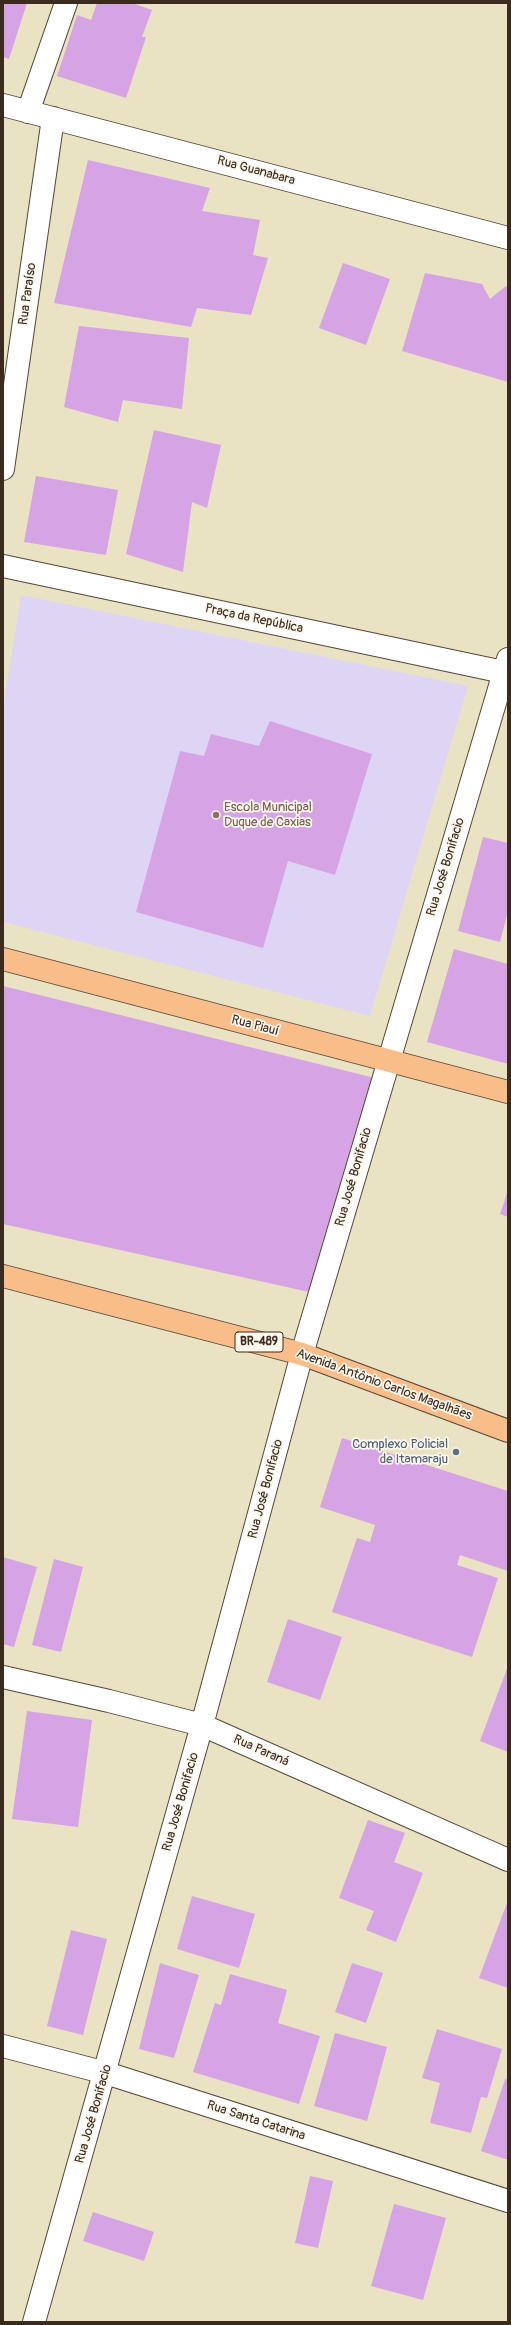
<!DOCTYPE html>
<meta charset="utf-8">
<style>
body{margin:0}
#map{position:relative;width:511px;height:2325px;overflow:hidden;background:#eae3c3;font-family:Pangolin,sans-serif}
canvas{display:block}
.frame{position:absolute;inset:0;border:4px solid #3b2a1e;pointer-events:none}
</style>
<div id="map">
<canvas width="511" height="2325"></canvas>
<div class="frame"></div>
</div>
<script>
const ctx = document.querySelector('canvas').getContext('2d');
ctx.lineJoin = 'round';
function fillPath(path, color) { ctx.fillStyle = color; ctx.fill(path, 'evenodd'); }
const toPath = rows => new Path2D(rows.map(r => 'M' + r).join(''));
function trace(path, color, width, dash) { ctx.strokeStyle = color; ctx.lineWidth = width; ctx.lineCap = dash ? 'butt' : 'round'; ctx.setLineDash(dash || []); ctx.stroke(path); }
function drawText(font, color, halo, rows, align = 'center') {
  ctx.font = font + ' Pangolin,sans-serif'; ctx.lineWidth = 3.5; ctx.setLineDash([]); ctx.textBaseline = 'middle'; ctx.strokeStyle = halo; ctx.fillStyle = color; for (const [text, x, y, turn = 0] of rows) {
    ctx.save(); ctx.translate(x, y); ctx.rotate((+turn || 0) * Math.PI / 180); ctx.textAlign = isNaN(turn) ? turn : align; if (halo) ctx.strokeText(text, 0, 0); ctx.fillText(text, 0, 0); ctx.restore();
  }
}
fillPath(toPath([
 [21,595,468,686,370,1016,3,922,3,708]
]), '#ded5f5');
fillPath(toPath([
 [3,3,27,3,9,59,3,57],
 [97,3,132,3,152,10,142,37,146,37,126,98,57,76,77,15,91,20],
 [88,160,210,188,202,211,260,220,253,255,268,258,251,315,197,308,191,327,54,303],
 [343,263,390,279,366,345,319,328],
 [425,273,482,284,490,299,506,286,508,287,508,382,402,351],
 [79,326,189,338,182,409,123,400,118,422,64,407],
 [154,430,221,445,207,508,192,502,183,572,126,554],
 [36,476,118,490,106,555,24,542],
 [270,721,372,754,335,875,288,861,263,948,136,912,180,751,204,756,211,734,259,746],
 [483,837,508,843,508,911,500,942,458,931],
 [454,949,508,964,508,1064,427,1042],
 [3,986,375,1078,309,1292,3,1224],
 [508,1190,508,1217,500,1214],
 [342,1438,508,1491,508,1571,460,1555,457,1565,498,1578,472,1657,332,1612,357,1538,370,1542,375,1525,320,1507],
 [3,1557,37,1567,14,1647,3,1644],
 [54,1559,83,1567,61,1652,32,1645],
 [288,1619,342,1637,320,1700,267,1682],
 [508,1666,508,1752,480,1741],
 [27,1711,92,1720,78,1827,12,1819],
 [368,1820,405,1833,394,1862,423,1873,396,1942,366,1930,374,1911,339,1898],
 [192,1896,255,1914,239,1968,177,1949],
 [508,1900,508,1988,479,1978],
 [71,1930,107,1939,83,2035,47,2026],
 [160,1963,199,1975,174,2058,139,2049],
 [352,1963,383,1973,366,2023,335,2012],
 [230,1974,287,1990,278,2023,320,2036,299,2104,193,2072,215,2003,221,2005],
 [437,2029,502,2049,487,2098,481,2097,471,2133,430,2123,440,2083,422,2078],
 [335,2033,387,2047,367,2121,314,2106],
 [505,2079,508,2080,508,2160,481,2151],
 [310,2176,333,2181,318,2248,295,2243],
 [394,2204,446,2218,423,2300,371,2286],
 [93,2212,154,2232,144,2261,83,2241]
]), '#d6a3e4');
const minor = toPath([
 [3,105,508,238],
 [28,112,66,3],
 [3,469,53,118],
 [3,566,508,673],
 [3,1677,109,1701,202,1725,508,1860],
 [3,2046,106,2073,508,2201],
 [34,2322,202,1725,302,1354,508,659]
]);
const major = toPath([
 [3,959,508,1092],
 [3,1276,302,1354,508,1431]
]);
trace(minor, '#554637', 24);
trace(major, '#554637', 24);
trace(minor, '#fff', 22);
trace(major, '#f8bd88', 22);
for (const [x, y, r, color] of [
 [216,815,4,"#8d6e63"],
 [456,1452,4,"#5c6f8a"]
]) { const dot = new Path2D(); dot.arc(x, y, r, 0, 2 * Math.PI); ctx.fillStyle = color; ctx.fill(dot); trace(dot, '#fbf7ec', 1.5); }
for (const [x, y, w] of [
 [259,1342,48]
]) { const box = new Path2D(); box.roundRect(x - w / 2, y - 10, w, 20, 3); ctx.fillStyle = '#fbf7ec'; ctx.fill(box); trace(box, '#3b2a1e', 1); }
drawText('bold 12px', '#3b2a1e', null, [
 ["BR-489",259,1342]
]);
drawText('13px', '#3b2a1e', '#fbf7ec', [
 ["Rua Guanabara",256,171,15],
 ["Rua Paraíso",28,294,-82],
 ["Praça da República",254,619,12],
 ["Rua José Bonifacio",446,867,-73],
 ["Rua Piauí",255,1026,15],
 ["Rua José Bonifacio",354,1177,-74],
 ["Avenida Antônio Carlos Magalhães",384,1385,20],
 ["Rua José Bonifacio",266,1489,-75],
 ["Rua Paraná",261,1751,24],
 ["Rua José Bonifacio",181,1802,-74],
 ["Rua José Bonifacio",94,2114,-74],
 ["Rua Santa Catarina",256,2121,18]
]);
drawText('13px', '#785e54', '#fbf7ec', [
 ["Escola Municipal",224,808],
 ["Duque de Caxias",224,823]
], 'left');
drawText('13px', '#4e5e75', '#fbf7ec', [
 ["Complexo Policial",448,1445],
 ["de Itamaraju",448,1460]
], 'right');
</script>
